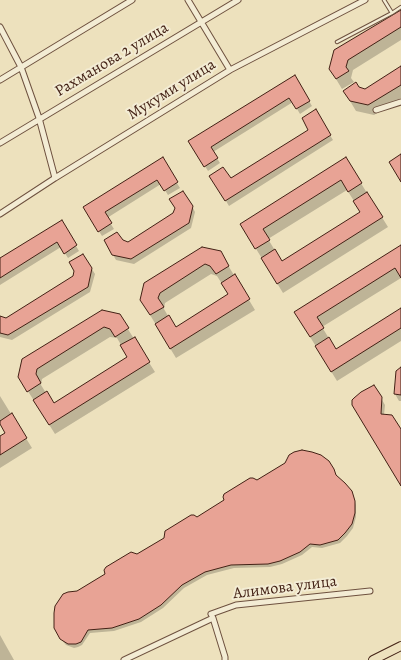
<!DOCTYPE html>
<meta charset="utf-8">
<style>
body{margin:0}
canvas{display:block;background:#ede1bd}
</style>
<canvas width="401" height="660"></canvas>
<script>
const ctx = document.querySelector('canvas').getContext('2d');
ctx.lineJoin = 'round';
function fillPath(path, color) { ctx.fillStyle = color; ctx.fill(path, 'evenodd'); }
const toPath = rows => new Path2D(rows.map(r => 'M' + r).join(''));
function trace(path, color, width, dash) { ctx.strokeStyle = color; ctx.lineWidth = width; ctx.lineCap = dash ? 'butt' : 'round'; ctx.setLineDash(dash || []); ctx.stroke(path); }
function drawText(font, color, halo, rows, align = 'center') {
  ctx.font = font + ' Alegreya,serif'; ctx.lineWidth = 4; ctx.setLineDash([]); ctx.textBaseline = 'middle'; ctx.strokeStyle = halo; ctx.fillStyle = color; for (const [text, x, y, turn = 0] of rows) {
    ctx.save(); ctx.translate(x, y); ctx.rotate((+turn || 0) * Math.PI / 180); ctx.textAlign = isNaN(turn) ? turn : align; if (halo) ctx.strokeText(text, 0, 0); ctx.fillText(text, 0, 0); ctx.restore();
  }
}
fillPath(toPath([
 [401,11,401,40,353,70,351,78,354,82,342,89,330,69],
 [401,68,401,98,374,115,356,111,344,91,359,88,365,90],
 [294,76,312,106,300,114,293,102,213,152,220,163,208,171,190,142],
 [315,111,333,140,229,206,211,176,230,180,310,130],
 [162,159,180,188,168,195,161,184,107,218,114,229,102,236,84,208],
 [346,159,388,227,283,293,247,234],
 [347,190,361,212,282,262,268,239],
 [192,206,195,212,191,228,134,264,116,260,105,241,122,241,128,243],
 [61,221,79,251,68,258,61,247,0,285,0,259],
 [401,249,401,278,322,327,336,350,401,310,401,341,337,381,301,322],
 [220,252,255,310,176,358,141,300],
 [211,274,217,276,229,295,175,328,164,309,165,303],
 [83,255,95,274,90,292,12,340,0,337,0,317,6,319,74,277],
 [119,315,155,372,55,434,19,377],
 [110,337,117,338,128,357,53,404,41,385,42,379],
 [401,369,401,401,399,401,395,394,397,371],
 [0,396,32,448,0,468,0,437,6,433,0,423],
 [381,398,385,405,384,415,401,431,401,485,353,405],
 [336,477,353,495,356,505,356,517,353,528,347,536,340,543,322,548,312,547,302,555,282,564,270,567,234,568,207,575,184,588,163,608,141,622,114,631,90,633,82,645,78,647,74,648,66,645,60,638,55,628,54,621,56,606,257,482],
 [0,635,5,644,14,660,0,660]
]), '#0003');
const building = toPath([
 [401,10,401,27,348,60,346,67,349,71,336,79,329,69,334,50,401,10],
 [401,66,401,85,368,105,350,101,343,91,356,82,359,87,365,89,401,66],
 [295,75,310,101,296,109,289,98,211,147,218,158,204,167,188,141,295,75],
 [316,109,331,135,225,201,209,176,223,167,231,178,308,130,302,118,316,109],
 [401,154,401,182,389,162,401,154],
 [163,157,178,182,164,191,157,180,105,212,112,223,98,232,83,207,163,157],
 [346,157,362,183,348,192,341,180,263,229,270,240,255,249,240,224,346,157],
 [183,191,193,206,189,223,131,259,112,255,104,240,117,232,123,240,128,242,173,213,175,208,169,199,183,191],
 [367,192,383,217,277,284,261,258,275,249,282,261,360,212,353,201,367,192],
 [62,220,77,245,64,254,57,242,0,278,0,258,62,220],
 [401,245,401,278,395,268,317,317,324,328,310,337,294,312,401,245],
 [202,247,221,251,229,266,216,274,210,266,205,264,160,293,158,298,164,307,150,315,140,300,144,283,202,247],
 [83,254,92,268,88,287,8,335,0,333,0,316,6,318,73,276,74,271,69,262,83,254],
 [235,274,250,299,170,349,155,324,169,315,176,327,228,294,221,283,235,274],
 [401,308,401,328,331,372,315,346,329,337,336,349,401,308],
 [102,310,120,314,129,328,115,337,110,329,104,327,37,369,36,374,41,383,27,392,18,377,22,359,102,310],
 [135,337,150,362,49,425,33,400,47,391,54,403,127,357,120,345,135,337],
 [401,367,401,395,394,394,396,371,401,367],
 [374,385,382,397,381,414,392,415,401,429,401,486,352,405,352,400,354,398,361,392,374,385],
 [12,413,27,438,0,455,0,436,5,433,0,424,0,421,12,413],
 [302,450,312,452,321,455,329,461,334,469,336,475,345,483,352,491,355,501,355,513,352,524,345,533,338,540,320,545,310,544,300,552,280,561,268,564,231,565,205,572,182,585,161,605,139,619,112,628,88,630,81,642,76,644,68,644,60,639,54,628,54,613,55,606,63,594,68,592,77,591,105,574,104,570,106,567,131,552,137,554,164,538,165,531,191,515,194,515,197,517,224,500,223,497,224,494,250,478,253,478,257,480,285,463,289,455,294,452,302,450]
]);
fillPath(building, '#e8a395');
trace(building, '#432115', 1);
const service = toPath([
 [384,0,392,13,401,7],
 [337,42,392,13]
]);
const minor = toPath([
 [188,0,230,70],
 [0,27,21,67,39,118,55,178],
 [0,80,132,0],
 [376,110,401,102],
 [0,143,238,0],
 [0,214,55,178,230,70,365,0],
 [213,618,225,657,225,660],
 [124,660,213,618,211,614,236,605,370,591]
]);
const primary = toPath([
 [373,660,401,646]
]);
trace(service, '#6e513f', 4.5);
trace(minor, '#6e513f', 7);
trace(primary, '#432115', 10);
trace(service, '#f3ecd4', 2.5);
trace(minor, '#f3ecd4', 5);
trace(primary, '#ede1bd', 8);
drawText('16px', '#432115', '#f3ecd4', [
 ["Рахманова 2 улица",112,60,-31],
 ["Мукуми улица",172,90,-32],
 ["Алимова улица",285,588,-7]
]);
</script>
